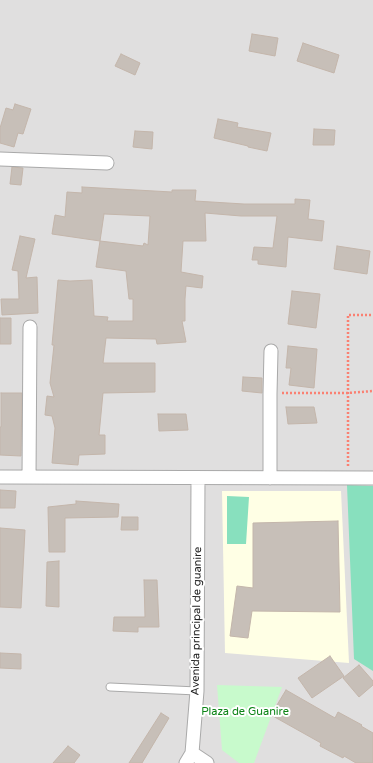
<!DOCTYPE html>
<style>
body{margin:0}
canvas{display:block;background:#f2efe9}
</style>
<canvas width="373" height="763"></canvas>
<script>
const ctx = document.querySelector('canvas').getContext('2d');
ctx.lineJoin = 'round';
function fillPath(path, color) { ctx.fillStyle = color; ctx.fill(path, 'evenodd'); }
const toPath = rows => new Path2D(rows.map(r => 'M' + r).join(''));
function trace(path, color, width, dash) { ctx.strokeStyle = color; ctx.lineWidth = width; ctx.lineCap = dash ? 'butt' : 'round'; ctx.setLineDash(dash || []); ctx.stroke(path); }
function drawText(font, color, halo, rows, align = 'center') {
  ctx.font = font + ' "Varela Round",sans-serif'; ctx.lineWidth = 4; ctx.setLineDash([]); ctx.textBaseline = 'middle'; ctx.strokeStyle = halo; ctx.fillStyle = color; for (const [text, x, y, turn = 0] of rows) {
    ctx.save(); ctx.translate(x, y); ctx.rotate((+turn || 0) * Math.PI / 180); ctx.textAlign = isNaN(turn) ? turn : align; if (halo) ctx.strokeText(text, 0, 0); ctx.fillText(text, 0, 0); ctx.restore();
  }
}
fillPath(toPath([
 [0,0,373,0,373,763,0,763]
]), '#e0dfdf');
fillPath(toPath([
 [222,491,341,491,349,663,225,653]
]), '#ffffe5');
fillPath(toPath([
 [217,685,282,687,254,763,239,763,222,750]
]), '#c8facc');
fillPath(toPath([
 [347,485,373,486,373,671,354,659],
 [227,496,249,497,246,544,227,544]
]), '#88e0be');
const building = toPath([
 [252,34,278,38,275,56,249,51,252,34],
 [303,43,339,55,334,73,297,61,303,43],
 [121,54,140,63,135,75,115,66,121,54],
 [15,104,31,109,23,134,18,133,14,147,0,143,0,128,6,108,13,110,15,104],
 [218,119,238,123,237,127,271,133,267,151,248,147,248,146,214,138,218,119],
 [314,129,335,130,334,145,313,145,314,129],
 [135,131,153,132,152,149,133,147,135,131],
 [12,167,23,168,21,185,10,184,12,167],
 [82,187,172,192,172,190,196,190,195,201,244,204,295,204,295,199,310,200,308,219,324,221,322,241,288,237,286,267,258,264,258,260,252,260,254,247,273,248,277,216,241,216,205,213,206,241,183,241,181,272,203,276,202,288,186,286,185,299,185,321,182,321,186,342,157,344,156,339,106,338,103,363,155,363,155,392,103,393,99,435,105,435,105,454,79,455,78,465,52,463,55,428,52,416,45,415,47,396,54,397,50,383,54,345,52,345,58,280,70,281,92,280,94,316,108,317,107,321,133,321,133,299,129,299,126,271,96,267,100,241,52,234,55,215,65,217,67,192,82,193,82,187],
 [104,214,150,216,148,245,144,243,143,246,100,241,104,214],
 [20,236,35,239,26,278,37,277,38,313,2,315,1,299,19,299,18,271,12,270,20,236],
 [337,246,370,251,367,274,334,269,337,246],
 [292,291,320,294,316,328,288,324,292,291],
 [0,318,11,318,11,344,0,344,0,318],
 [288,346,317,349,314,388,289,385,291,368,286,368,288,346],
 [243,377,262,378,262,393,242,391,243,377],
 [1,393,22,393,21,456,0,455,0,427,1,427,1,393],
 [286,407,314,407,317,423,288,424,286,407],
 [158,414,186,414,188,430,159,431,158,414],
 [0,490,16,491,15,508,0,508,0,490],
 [76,501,119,504,118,517,65,518,65,552,49,552,48,507,76,504,76,501],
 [122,517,138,517,138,530,121,530,122,517],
 [338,521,340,612,252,611,248,638,230,636,237,586,253,588,253,523,338,521],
 [0,528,25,530,21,608,0,607,0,528],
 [59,561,59,607,46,606,47,562,59,561],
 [144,580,157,580,159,627,138,627,138,632,113,631,114,617,145,617,144,580],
 [0,653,21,654,21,669,0,668,0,653],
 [330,656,344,676,312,698,298,678,330,656],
 [359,665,373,681,373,685,359,697,343,678,359,665],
 [286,690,335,718,338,712,362,725,361,726,373,733,373,763,356,763,344,756,343,758,320,746,321,743,271,715,286,690],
 [161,713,169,718,142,763,129,763,161,713],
 [68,746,80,755,74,763,53,763,68,746]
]);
fillPath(building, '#c7bfb8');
trace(building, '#c4b6ab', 1);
const lane = toPath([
 [110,687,197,691]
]);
const street = toPath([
 [0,159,107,163],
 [0,477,373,478],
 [29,477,30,327],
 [270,478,270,394,271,351],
 [192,753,207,763],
 [186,763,192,753,197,691,198,478]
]);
trace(lane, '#a9a9a9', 9);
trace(street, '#a9a9a9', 15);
trace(toPath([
 [282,393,348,393,373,391],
 [348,466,348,315,373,315]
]), '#fa8072', 2.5, [2, 2]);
trace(lane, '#fff', 7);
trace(street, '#fff', 13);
drawText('11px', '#222', '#fff', [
 ["Avenida principal de guanire",197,621,-89]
]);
drawText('11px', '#0c8416', '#fff', [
 ["Plaza de Guanire",245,712]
]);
</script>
